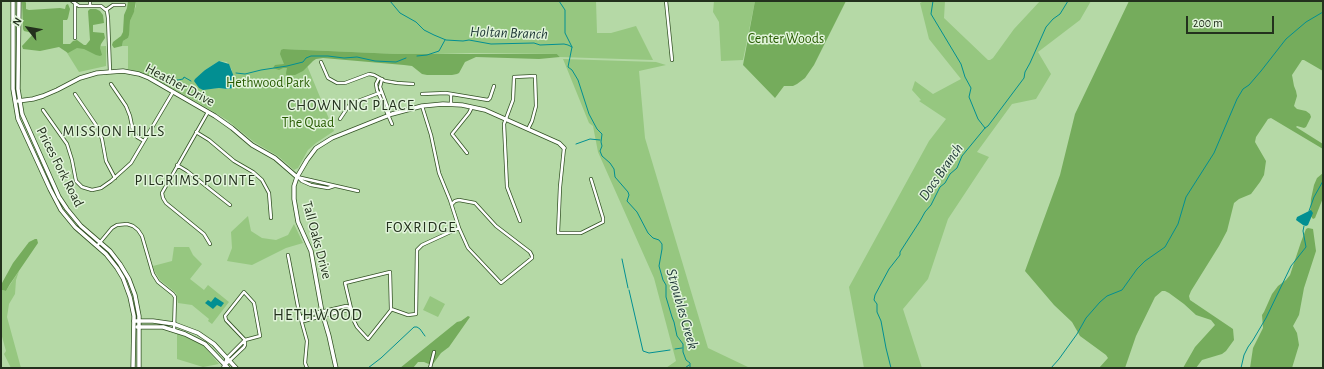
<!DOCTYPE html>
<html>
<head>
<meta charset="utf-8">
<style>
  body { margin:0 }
  #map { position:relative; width:1324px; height:369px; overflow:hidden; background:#b5d9a6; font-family:"Alegreya Sans",sans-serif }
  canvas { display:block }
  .frame { position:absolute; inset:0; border:2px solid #23311d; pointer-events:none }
  .north { position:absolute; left:8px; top:8px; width:40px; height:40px; -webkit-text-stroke:3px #e1f4da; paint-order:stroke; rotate:301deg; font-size:11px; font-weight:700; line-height:16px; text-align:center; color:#23311d }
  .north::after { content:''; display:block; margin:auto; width:14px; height:18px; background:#23311d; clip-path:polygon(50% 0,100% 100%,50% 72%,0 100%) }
  .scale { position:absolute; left:1186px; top:16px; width:88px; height:18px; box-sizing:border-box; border:2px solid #23311d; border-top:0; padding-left:5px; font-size:12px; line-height:14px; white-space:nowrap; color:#23311d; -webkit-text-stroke:3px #e1f4da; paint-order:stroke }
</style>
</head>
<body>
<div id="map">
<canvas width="1324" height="369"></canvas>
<div class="frame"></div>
<div class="north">N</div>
<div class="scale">200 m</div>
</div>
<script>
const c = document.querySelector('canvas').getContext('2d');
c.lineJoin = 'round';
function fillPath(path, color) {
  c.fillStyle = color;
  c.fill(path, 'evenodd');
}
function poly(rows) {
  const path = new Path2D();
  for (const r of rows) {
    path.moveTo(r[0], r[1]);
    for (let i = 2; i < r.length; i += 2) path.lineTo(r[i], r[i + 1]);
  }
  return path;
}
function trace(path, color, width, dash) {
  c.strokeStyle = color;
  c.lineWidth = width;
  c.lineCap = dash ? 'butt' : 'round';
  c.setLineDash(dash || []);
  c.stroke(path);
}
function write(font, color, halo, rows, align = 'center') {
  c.font = font + ' "Alegreya Sans",sans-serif';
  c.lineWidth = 3;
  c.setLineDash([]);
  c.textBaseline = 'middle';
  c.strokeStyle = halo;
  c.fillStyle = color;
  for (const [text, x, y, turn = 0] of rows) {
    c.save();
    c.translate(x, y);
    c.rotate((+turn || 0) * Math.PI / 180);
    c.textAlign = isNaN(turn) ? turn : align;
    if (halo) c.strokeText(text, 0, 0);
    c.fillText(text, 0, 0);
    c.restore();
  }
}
fillPath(poly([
  [136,1,596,1,597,33,611,33,636,26,653,60,560,57,557,54,471,53,437,54,397,54,283,49,282,50,301,51,334,131,316,143,308,150,298,168,294,170,278,156,254,142,227,120,209,109,148,75,128,69,128,46,122,46,123,41,128,38,130,21,136,6],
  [219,61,227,62,232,70,233,88,227,89,219,88,209,89,196,83,205,70],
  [714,1,755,1,743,60,721,61,719,22,713,12],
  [924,1,945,1,944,18,988,60,990,60,993,58,1014,29,1040,1,1091,1,1080,20,1038,52,1051,74,1036,99,1012,104,977,152,989,157,948,219,928,279,903,309,922,368,864,368,849,287,929,141,946,119,919,101,921,100,912,90,915,81,933,94,961,79,929,39,920,3],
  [106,46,106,66,79,72,64,48],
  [563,59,656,62,666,65,639,71,645,138,708,348,750,368,666,368,676,361,654,278,598,152,593,126,589,123],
  [248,216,251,231,262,238,276,240,288,235,294,224,303,243,286,248,252,265,227,261,232,248,231,232],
  [174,247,189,247,193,255,202,264,190,279,204,290,208,285,229,302,212,324,208,321,209,319,192,305,178,303,176,293,160,280,155,272,153,266,172,261],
  [19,271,16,280,15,294,9,304,7,317,21,368,11,368,4,354,6,351,1,333,1,288,2,290,6,291],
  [430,296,445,304,438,317,423,310],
  [177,333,203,345,219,364,203,367,177,359]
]), '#96c780');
fillPath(poly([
  [22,1,25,1,26,3,26,9,29,10,60,8,65,9,66,5,68,4,70,9,68,18,67,20,63,20,63,44,70,44,73,41,77,40,84,45,86,45,90,40,88,11,90,9,96,9,100,11,103,15,104,23,93,25,93,32,104,33,105,38,101,44,100,48,102,55,100,56,96,55,84,49,77,48,68,53,59,47,40,51,23,49,22,46,33,34,33,33,24,31,23,29],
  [128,1,136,1,134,12,130,21,129,35,128,38,123,41,122,46,114,48,112,45,113,42,121,36,123,32,124,15,127,8],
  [755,1,846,1,814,65,805,78,797,84,793,86,784,86,775,98,743,65],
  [1129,1,1323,1,1323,71,1304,60,1302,60,1292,75,1294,86,1296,91,1297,96,1294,106,1297,109,1306,111,1310,114,1311,117,1306,127,1304,128,1297,126,1296,127,1323,144,1323,149,1271,118,1268,119,1256,137,1255,142,1266,161,1264,175,1260,182,1251,194,1239,199,1234,203,1227,231,1219,246,1191,291,1189,296,1190,300,1233,329,1234,340,1226,351,1222,354,1202,360,1196,368,1183,368,1195,347,1215,325,1211,320,1196,315,1184,304,1169,293,1165,291,1162,291,1155,297,1136,336,1125,368,1099,368,1108,358,1106,355,1080,336,1072,322,1054,305,1025,271,1060,175,1075,114],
  [283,49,397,54,557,54,560,57,539,59,476,57,465,62,459,73,457,74,452,75,427,75,422,74,412,66,404,65,323,58,316,59,313,61,303,71,295,75,290,75,289,85,288,86,286,73,287,68,283,68,279,70,273,68,275,65,284,64,280,54,281,50],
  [1323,173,1323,198,1315,218,1313,219,1310,215,1311,199,1314,185,1317,178],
  [1308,228,1313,229,1316,251,1304,288,1299,315,1293,326,1297,333,1299,345,1292,368,1250,368,1253,348,1263,328,1262,315,1264,312,1272,294,1278,286,1286,280,1290,275,1301,242,1306,229],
  [35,239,37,239,38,243,10,284,6,291,2,290,1,288,2,283,13,263,29,242],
  [468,316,470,317,449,347,441,353,433,364,431,365,424,362,418,362,413,368,400,368,457,322,461,321]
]), '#75ac5c');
fillPath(poly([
  [219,61,229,64,234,77,234,86,233,88,227,89,219,88,203,90,199,88,194,81,195,79,205,70],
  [1311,210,1313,213,1308,225,1306,226,1303,225,1296,220,1297,217],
  [215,297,224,303,221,307,217,305,213,309,205,303,208,300,211,302]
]), '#028f92');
trace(poly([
  [390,1,400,13,416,22,424,30,434,35,446,40,463,41,469,40,491,44,534,43,540,45,564,44,568,45,572,47],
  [559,1,565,10,565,33,572,47,568,67,572,70,578,80,589,114,597,129,602,134,601,142,602,146,600,151,602,156,610,163,614,169,615,177,628,192,629,195,627,201,637,212,648,233,653,238,659,240,662,244,662,249,659,266,663,280,666,285,666,297,672,317,674,322,677,336,683,344,683,352,686,360,690,363,690,368],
  [933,1,931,14,961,64,965,77,971,88,969,97,978,119,985,128],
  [417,56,427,55,439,51,445,40],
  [236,73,245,74,261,70,287,66,303,62,306,58,311,56,328,56,344,58,357,57,375,61,396,62,406,58],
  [158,77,178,80,183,79,184,77,191,81],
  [576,144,590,139,600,140],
  [1309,211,1314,197,1323,181],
  [622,259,628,288],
  [629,290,643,351,649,353,670,350],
  [675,349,682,348],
  [368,368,381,358,414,327,417,327,420,329,425,336],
  [685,368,689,365],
  [891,368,886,348,881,321,877,312,877,304,874,300,875,295,889,269,900,255,900,252,920,221,925,212,931,205,940,187,945,183,950,174,957,168,962,156,985,128,988,126,1024,78,1025,72,1030,63,1046,27,1053,19,1060,14,1068,1],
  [1051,368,1059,359,1077,334,1086,318,1100,302,1107,296,1122,290,1137,269,1145,261,1165,247,1178,224,1186,197,1214,153,1237,99,1243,89,1249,85,1261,71,1286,39,1306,22,1323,12],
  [1241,368,1244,355,1248,347,1253,340,1266,318,1291,266,1306,247,1303,231,1304,226]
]), '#028f92', 1);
const street = poly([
  [72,1,79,6,101,6,107,11,108,18,110,72],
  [90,1,90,6],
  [666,1,672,60],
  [75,4,75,38],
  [106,10,113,5,124,5],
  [321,62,328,78,337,83,345,83,369,74,374,75,385,81,397,83,413,84],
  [379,78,376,84,377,90,392,124],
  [382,79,380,87,389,111,389,115],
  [111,84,126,106,130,116,133,131,137,137,144,141],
  [75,94,98,128,102,139,106,161,115,178],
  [422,94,446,93,488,100,490,98,494,86],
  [451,104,451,94],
  [422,106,431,135,439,173,450,200,459,228,468,248,501,283,532,258,532,256,530,252,496,226,475,203,459,200,455,201,452,204],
  [43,110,67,144,72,160,76,181,82,187,92,190,101,188,111,181,131,163,173,92],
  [208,112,162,193,163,198,166,203,204,234,210,244],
  [340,119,350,104,382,92],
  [196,132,209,140,234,161,253,172,262,180,269,193,271,218],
  [564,148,560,187,558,233,581,233,603,222,603,218,591,179],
  [467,153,452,134,469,113,472,107],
  [177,165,187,171,230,205],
  [297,177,358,191],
  [298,177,302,181,311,185,328,188,334,186],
  [520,221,507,187,504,124,513,100,514,77,535,76,536,106,532,121,528,129],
  [97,246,112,228,117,225,127,224,133,226,138,230,142,236,153,274,158,282,173,294,175,297,174,330],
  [288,255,299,312,307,341,305,363,307,368],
  [390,272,391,310,368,339,357,327,354,321,345,283,390,272],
  [391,309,408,315,416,314,417,250,422,245,459,228],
  [302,318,303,316,346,306,350,307],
  [302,319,304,321,318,317,347,310,350,308],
  [223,368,227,358,245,340,260,336,254,303,244,292,225,316,226,320,245,340,245,345,244,347,225,365],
  [430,368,434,352]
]);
const secondary = poly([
  [18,101,33,99,43,96,57,90,80,78,97,73,123,71,139,74,149,78,215,116,232,128,252,145,275,158,297,177],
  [134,321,153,321,174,324,198,333,214,344,236,368],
  [137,327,163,327,185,334,205,344,228,368],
  [336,368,329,336,322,312,311,251,298,222,294,199,294,186,297,177,307,160,316,148,332,138,392,114,422,106,443,104,462,105,485,110,559,143,564,148]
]);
const primary = poly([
  [13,1,13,89,18,119,50,189,61,210,75,227,106,254,117,268,123,278,130,297,134,316,133,368],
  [19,1,18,89,22,114,59,197,67,209,81,226,110,251,120,264,129,279,135,295,139,316,139,368]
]);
trace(street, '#335225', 4);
trace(secondary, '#335225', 5);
trace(primary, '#335225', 5);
trace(street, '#fff', 2.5);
trace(secondary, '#fff', 3.5);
trace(primary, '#fff', 3.5);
write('14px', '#285b02', '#e1f4da', [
  ["Center Woods",786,39],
  ["Hethwood Park",268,83],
  ["The Quad",308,123]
]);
write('14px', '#23311d', '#e1f4da', [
  ["Heather Drive",180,85,28],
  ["Prices Fork Road",60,167,63],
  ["Tall Oaks Drive",317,240,75]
]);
write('italic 15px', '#1d3636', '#e1f4da', [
  ["Holtan Branch",509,33,2],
  ["Docs Branch",941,172,-55],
  ["Stroubles Creek",682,309,74]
]);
c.letterSpacing = '1px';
write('15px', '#23311d', '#e1f4da', [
  ["CHOWNING PLACE",351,105],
  ["MISSION HILLS",114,131],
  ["PILGRIMS POINTE",195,180],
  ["FOXRIDGE",421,227]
]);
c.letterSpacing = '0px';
c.letterSpacing = '1px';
write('16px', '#23311d', '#e1f4da', [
  ["HETHWOOD",318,315]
]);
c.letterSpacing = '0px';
</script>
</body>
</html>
